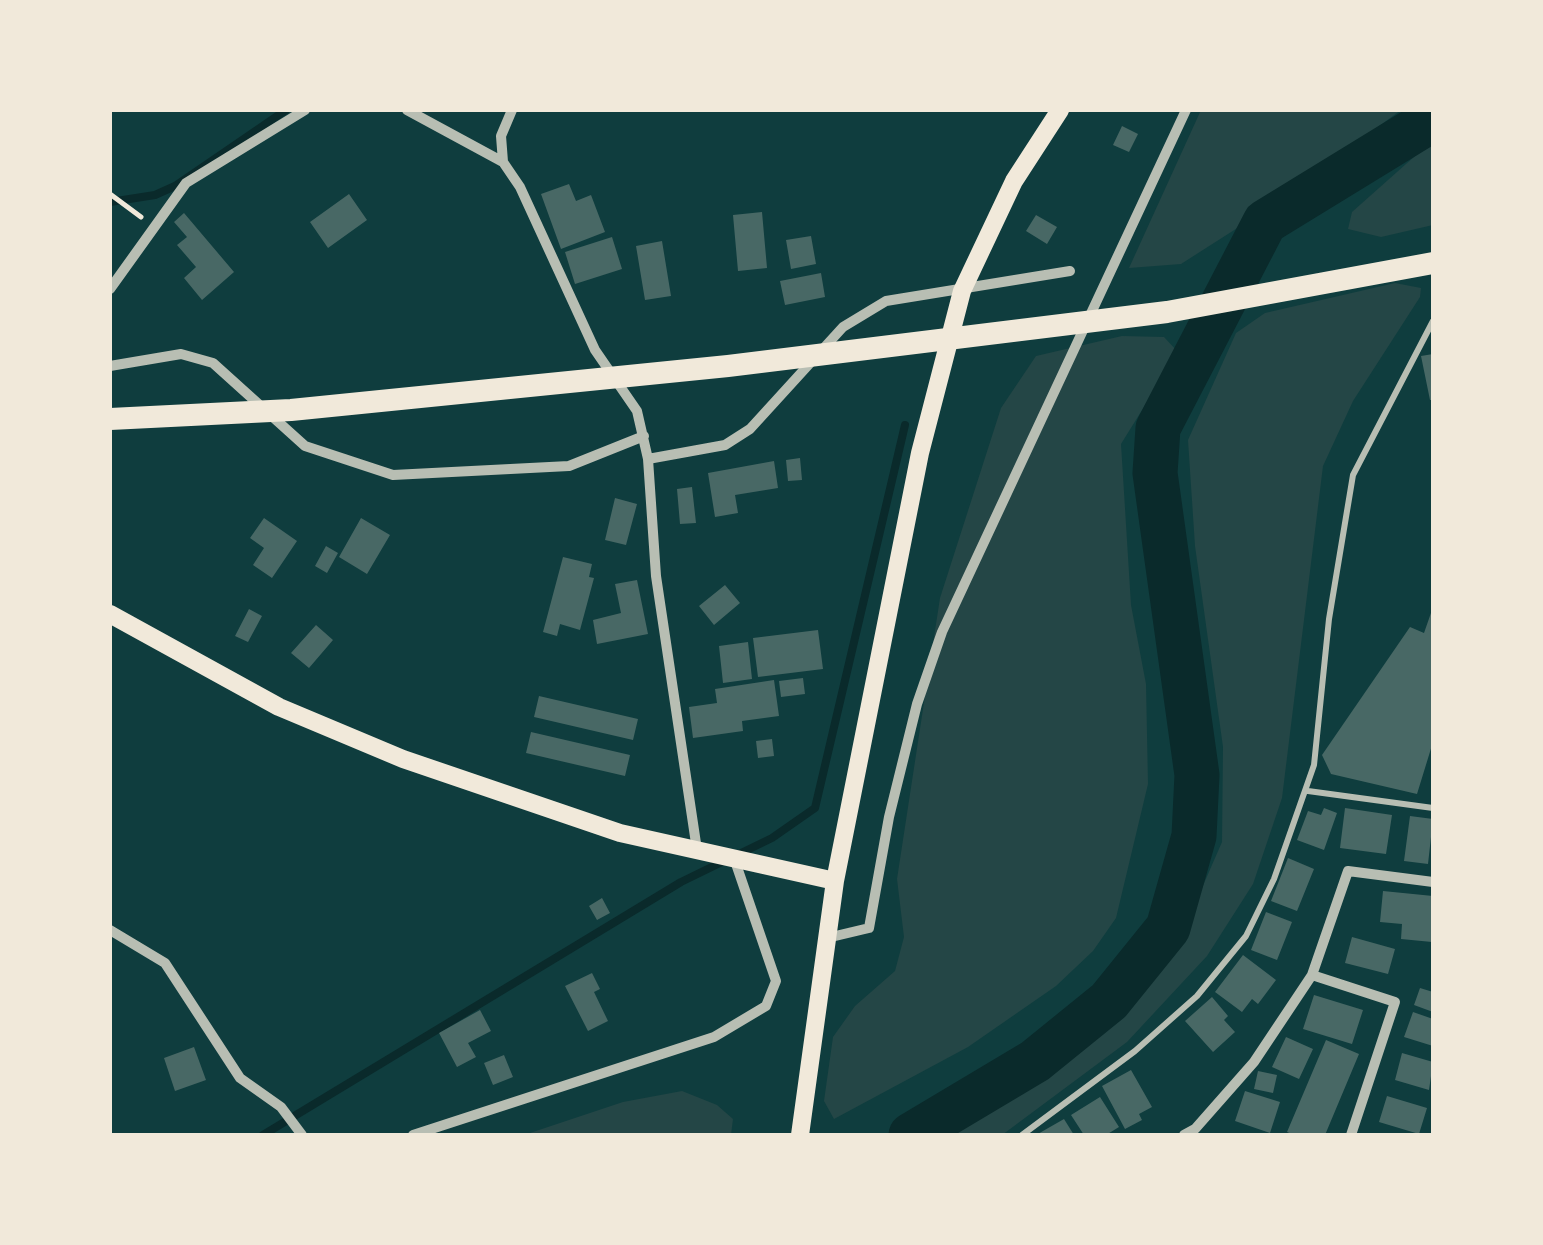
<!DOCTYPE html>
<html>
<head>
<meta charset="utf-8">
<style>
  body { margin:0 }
  #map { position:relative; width:1543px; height:1245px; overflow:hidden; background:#0f3d3e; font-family:"Sofia Sans Condensed",sans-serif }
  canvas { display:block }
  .frame { position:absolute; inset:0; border:112px solid #f1e9da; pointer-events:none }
</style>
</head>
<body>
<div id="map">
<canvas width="1543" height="1245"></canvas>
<div class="frame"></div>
</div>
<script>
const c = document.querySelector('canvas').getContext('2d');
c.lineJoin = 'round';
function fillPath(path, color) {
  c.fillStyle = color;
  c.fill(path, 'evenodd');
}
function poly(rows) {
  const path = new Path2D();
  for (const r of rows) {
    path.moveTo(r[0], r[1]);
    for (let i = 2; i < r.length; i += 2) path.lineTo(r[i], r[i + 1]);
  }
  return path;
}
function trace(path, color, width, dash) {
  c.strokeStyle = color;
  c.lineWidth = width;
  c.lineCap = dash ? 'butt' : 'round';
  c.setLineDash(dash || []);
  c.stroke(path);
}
fillPath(poly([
  [1201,110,1401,110,1264,211,1181,264,1129,268],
  [1433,140,1433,225,1381,237,1348,229,1352,212],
  [1395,283,1421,288,1420,297,1353,401,1323,466,1282,798,1253,884,1207,956,1127,1042,1002,1135,944,1135,1023,1085,1120,1007,1181,936,1222,842,1223,747,1195,546,1188,440,1236,333,1265,313],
  [1122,336,1164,337,1178,352,1121,444,1131,605,1146,684,1148,784,1116,918,1093,951,1056,986,968,1047,834,1119,824,1101,833,1037,855,1006,895,971,904,937,897,879,940,598,1001,408,1036,356],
  [682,1091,717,1105,733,1119,731,1135,524,1135,623,1102]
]), '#244646');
trace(poly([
  [110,202,155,195,175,186,286,110],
  [737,855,772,838,815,808,905,425],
  [263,1135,681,882,724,861]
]), '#0a2a2b', 8);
trace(poly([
  [911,1135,1035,1061,1109,1001,1168,928,1194,836,1197,775,1155,473,1158,428,1265,222,1433,119]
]), '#0a2a2b', 45);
fillPath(poly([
  [1122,126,1138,134,1129,152,1113,145],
  [569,184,576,201,591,195,605,232,561,249,541,194],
  [349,194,367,220,328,248,310,222],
  [762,212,767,268,738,271,733,215],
  [184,213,234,272,202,300,184,278,196,267,177,245,187,237,174,222],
  [1036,215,1057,227,1047,244,1026,231],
  [811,236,816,264,791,269,786,240],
  [612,237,622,269,575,284,565,252],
  [662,241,671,296,645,300,636,246],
  [821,273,825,297,785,305,780,281],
  [1433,354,1433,400,1430,400,1421,356],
  [800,458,802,480,788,481,786,460],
  [774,461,778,488,735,495,738,513,715,517,708,473],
  [692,487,696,523,680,524,677,489],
  [615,498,637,504,626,545,605,540],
  [264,518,297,541,272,578,253,565,264,548,250,538],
  [361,518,390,535,367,574,339,557],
  [326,546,338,553,327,573,315,566],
  [563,557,592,564,589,577,594,578,580,630,560,624,557,636,543,632],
  [637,580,648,634,597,644,593,620,621,613,615,584],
  [725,585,740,603,714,625,699,606],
  [249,609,262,616,248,642,235,636],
  [1432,610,1433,742,1417,794,1331,774,1322,755,1410,627,1424,633],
  [316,625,333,640,309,668,291,653],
  [818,630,823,669,758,677,753,638],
  [748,642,752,679,723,683,719,646],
  [803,678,805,694,781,697,779,681],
  [774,680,779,716,742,721,743,731,693,738,689,707,717,703,715,689],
  [539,696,638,719,633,740,534,717],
  [531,732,630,755,625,776,526,753],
  [772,739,774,756,758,758,756,741],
  [1324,808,1337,813,1324,850,1297,840,1308,811,1321,815],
  [1345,808,1392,815,1386,854,1340,848],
  [1410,816,1433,819,1428,864,1404,861],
  [1288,858,1314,869,1297,911,1271,901],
  [1383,891,1433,896,1432,942,1401,939,1402,924,1380,922],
  [602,898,610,913,597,920,589,906],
  [1266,912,1292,922,1277,960,1251,950],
  [1352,937,1395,949,1388,974,1345,963],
  [1243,955,1276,980,1258,1004,1252,999,1242,1012,1215,992],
  [592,973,600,989,594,992,608,1021,588,1031,565,986],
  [1420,988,1433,992,1433,1012,1414,1005],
  [1314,995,1363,1010,1352,1044,1303,1029],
  [1212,997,1228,1016,1224,1020,1235,1032,1213,1052,1185,1021],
  [480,1010,491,1031,468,1043,476,1057,457,1067,439,1033],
  [1413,1012,1433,1019,1433,1046,1404,1037],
  [1286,1037,1313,1049,1299,1079,1272,1067],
  [1326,1040,1359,1054,1325,1135,1294,1135,1287,1132],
  [194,1047,206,1080,175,1091,164,1058],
  [1402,1053,1433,1062,1429,1090,1395,1080],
  [504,1055,513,1077,493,1085,484,1063],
  [1131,1070,1152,1107,1139,1114,1142,1120,1125,1129,1102,1086],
  [1258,1071,1277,1075,1273,1093,1254,1089],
  [1245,1091,1280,1102,1270,1133,1235,1121],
  [1387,1096,1427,1108,1419,1134,1379,1122],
  [1100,1097,1119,1127,1106,1135,1084,1135,1071,1115],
  [1064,1119,1074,1135,1036,1135]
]), '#486865');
trace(poly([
  [110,194,141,217]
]), '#f1e9da', 5);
trace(poly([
  [1308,791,1433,808],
  [1022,1135,1135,1051,1197,996,1246,936,1274,879,1314,765,1329,619,1353,475,1433,321]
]), '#b8beb3', 6);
trace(poly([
  [407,110,503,162,520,187,595,350,637,411,648,459,656,576,697,850],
  [503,162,501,136,512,110],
  [110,289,186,183,305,110],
  [110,366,181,354,213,363,305,446,393,475,569,466,644,436],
  [648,459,725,445,750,429,843,327,886,301,1070,271],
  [110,930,165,963,240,1078,281,1107,302,1135],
  [827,938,869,928,889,817,917,704,942,632,1186,110],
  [1312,975,1395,1002,1351,1135],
  [413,1135,714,1037,766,1006,776,981,735,861],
  [1184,1135,1195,1129,1254,1062,1312,975,1348,871,1433,882]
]), '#b8beb3', 10);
trace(poly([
  [110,614,279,707,403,759,620,833,835,881],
  [800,1135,835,881,920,453,962,291,1014,181,1060,110]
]), '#f1e9da', 18);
trace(poly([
  [110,419,291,410,728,366,1167,312,1433,263]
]), '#f1e9da', 22);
</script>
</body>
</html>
